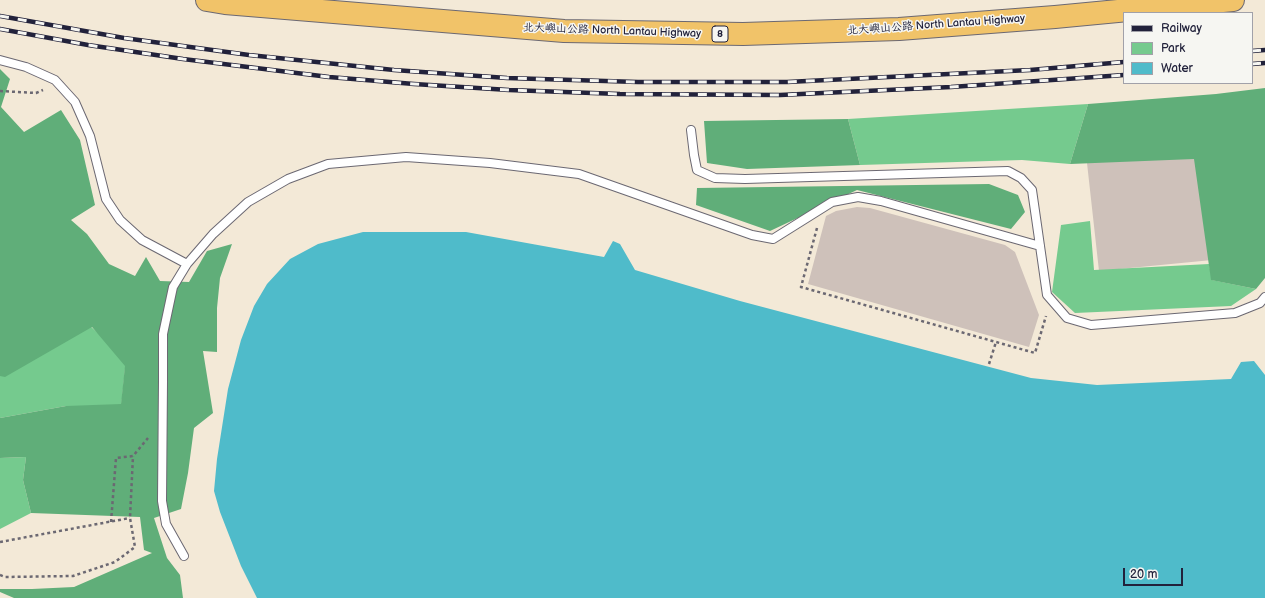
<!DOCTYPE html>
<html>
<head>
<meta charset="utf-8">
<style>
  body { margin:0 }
  #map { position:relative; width:1265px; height:598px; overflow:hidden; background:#f3e9d7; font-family:"Balsamiq Sans",sans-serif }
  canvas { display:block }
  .legend { position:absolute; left:1123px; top:12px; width:130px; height:72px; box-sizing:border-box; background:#f6f6f2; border:1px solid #a1a1a9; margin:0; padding:5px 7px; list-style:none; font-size:12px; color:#22223b }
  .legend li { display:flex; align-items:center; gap:8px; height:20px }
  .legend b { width:20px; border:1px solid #a1a1a9 }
  .scale { position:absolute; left:1123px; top:568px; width:60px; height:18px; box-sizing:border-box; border:2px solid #22223b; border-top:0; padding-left:5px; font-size:12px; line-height:14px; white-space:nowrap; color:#22223b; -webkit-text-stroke:3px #f6f6f2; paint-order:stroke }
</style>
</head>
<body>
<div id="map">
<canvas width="1265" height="598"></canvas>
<ul class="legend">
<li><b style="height:5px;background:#22223b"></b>Railway</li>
<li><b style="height:11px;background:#75ca8e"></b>Park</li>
<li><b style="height:11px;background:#4fbbca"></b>Water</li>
</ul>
<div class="scale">20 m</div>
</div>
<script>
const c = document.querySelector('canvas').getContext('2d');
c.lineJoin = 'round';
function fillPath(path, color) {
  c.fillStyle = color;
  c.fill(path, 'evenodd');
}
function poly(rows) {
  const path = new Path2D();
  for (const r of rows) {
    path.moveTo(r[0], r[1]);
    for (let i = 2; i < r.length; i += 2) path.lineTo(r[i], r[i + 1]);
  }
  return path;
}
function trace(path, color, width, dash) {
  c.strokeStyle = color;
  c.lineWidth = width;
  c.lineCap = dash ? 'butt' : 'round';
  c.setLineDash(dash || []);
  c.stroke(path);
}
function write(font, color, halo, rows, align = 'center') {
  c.font = font + ' "Balsamiq Sans","LXGW WenKai TC",sans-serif';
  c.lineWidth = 3;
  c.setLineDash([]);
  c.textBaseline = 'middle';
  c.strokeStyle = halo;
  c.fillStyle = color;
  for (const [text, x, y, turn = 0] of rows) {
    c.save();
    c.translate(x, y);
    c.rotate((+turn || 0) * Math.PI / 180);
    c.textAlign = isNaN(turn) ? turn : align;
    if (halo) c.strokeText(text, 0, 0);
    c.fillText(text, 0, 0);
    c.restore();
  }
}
fillPath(poly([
  [1200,151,1212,260,1099,271,1087,163],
  [857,207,870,208,1005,245,1015,252,1039,315,1029,347,808,284,826,216,836,211]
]), '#cec1ba');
fillPath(poly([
  [1088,104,1070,164,1022,160,860,165,848,119],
  [1090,221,1094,270,1209,264,1212,280,1256,289,1231,306,1075,313,1052,292,1061,225],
  [88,324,126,359,121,408,66,406,0,418,0,376],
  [26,457,23,480,31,513,0,529,0,458]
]), '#75ca8e');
fillPath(poly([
  [0,69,10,79,1,107,24,132,61,110,80,140,95,205,71,220,87,234,109,264,135,276,146,257,160,281,189,282,207,251,232,244,220,278,217,308,217,352,203,351,213,413,194,428,188,473,181,509,154,518,167,558,180,575,183,598,14,598,0,592,0,589,32,589,74,587,152,553,144,550,140,517,31,513,23,480,26,457,0,458,0,418,66,406,121,404,125,366,92,327,5,377,0,376],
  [1265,88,1265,278,1256,289,1211,280,1194,159,1070,164,1088,104,1216,94],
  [848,119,860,165,747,169,707,163,704,121],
  [989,184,1018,195,1025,212,1011,229,857,190,770,231,696,205,697,188]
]), '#60ae79');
fillPath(poly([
  [363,232,466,232,604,257,613,241,620,244,635,270,740,301,1031,378,1097,385,1231,379,1241,362,1254,361,1265,375,1265,598,257,598,241,566,220,512,214,491,217,459,228,389,241,340,254,306,267,284,290,259,318,244]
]), '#4fbbca');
const lane = poly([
  [0,60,26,67,55,80,75,102,90,136,106,199,120,220,142,240,187,264],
  [691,130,694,155,697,170,715,178,745,179,1008,171,1021,178,1032,190,1047,295,1067,318,1091,325,1235,313,1260,303,1265,297],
  [184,556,166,524,162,501,163,381,163,334,173,287,187,264,213,234,248,202,288,179,328,164,406,157,490,163,579,174,752,235,773,239,832,202,858,197,881,201,1040,246]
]);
const highway = poly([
  [207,0,225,3,564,31,743,34,899,29,1055,17,1233,0]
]);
trace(lane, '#6b6872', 10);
trace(highway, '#6b6872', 24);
trace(poly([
  [0,91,36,93,43,90],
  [817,228,801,287,1035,353,1046,316],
  [989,364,996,342],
  [111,522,116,458,133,456,148,438],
  [0,542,130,518],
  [0,575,5,577,73,576,115,562,135,547,130,518,133,456]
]), '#6b6872', 2.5, [3, 3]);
trace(lane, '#fff', 8);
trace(highway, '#f1c369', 22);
const rail = poly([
  [0,16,124,38,249,55,394,70,507,78,638,82,787,82,1030,70,1124,62],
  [0,29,88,45,183,59,329,77,414,84,509,90,620,94,780,95,951,87,1124,75],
  [1252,51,1265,50],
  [1252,64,1265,63]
]);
trace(rail, '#22223b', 4.5);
trace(rail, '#f6f6f2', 3, [9]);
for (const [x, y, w] of [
  [720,34,16]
]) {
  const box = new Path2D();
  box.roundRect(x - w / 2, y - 8, w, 16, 3);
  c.fillStyle = '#f6f6f2';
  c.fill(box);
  trace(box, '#22223b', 1);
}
write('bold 10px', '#22223b', null, [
  ["8",720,34]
]);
write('11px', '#22223b', '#f6f6f2', [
  ["北大嶼山公路 North Lantau Highway",936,25,-4],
  ["北大嶼山公路 North Lantau Highway",612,31,2]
]);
</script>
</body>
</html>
